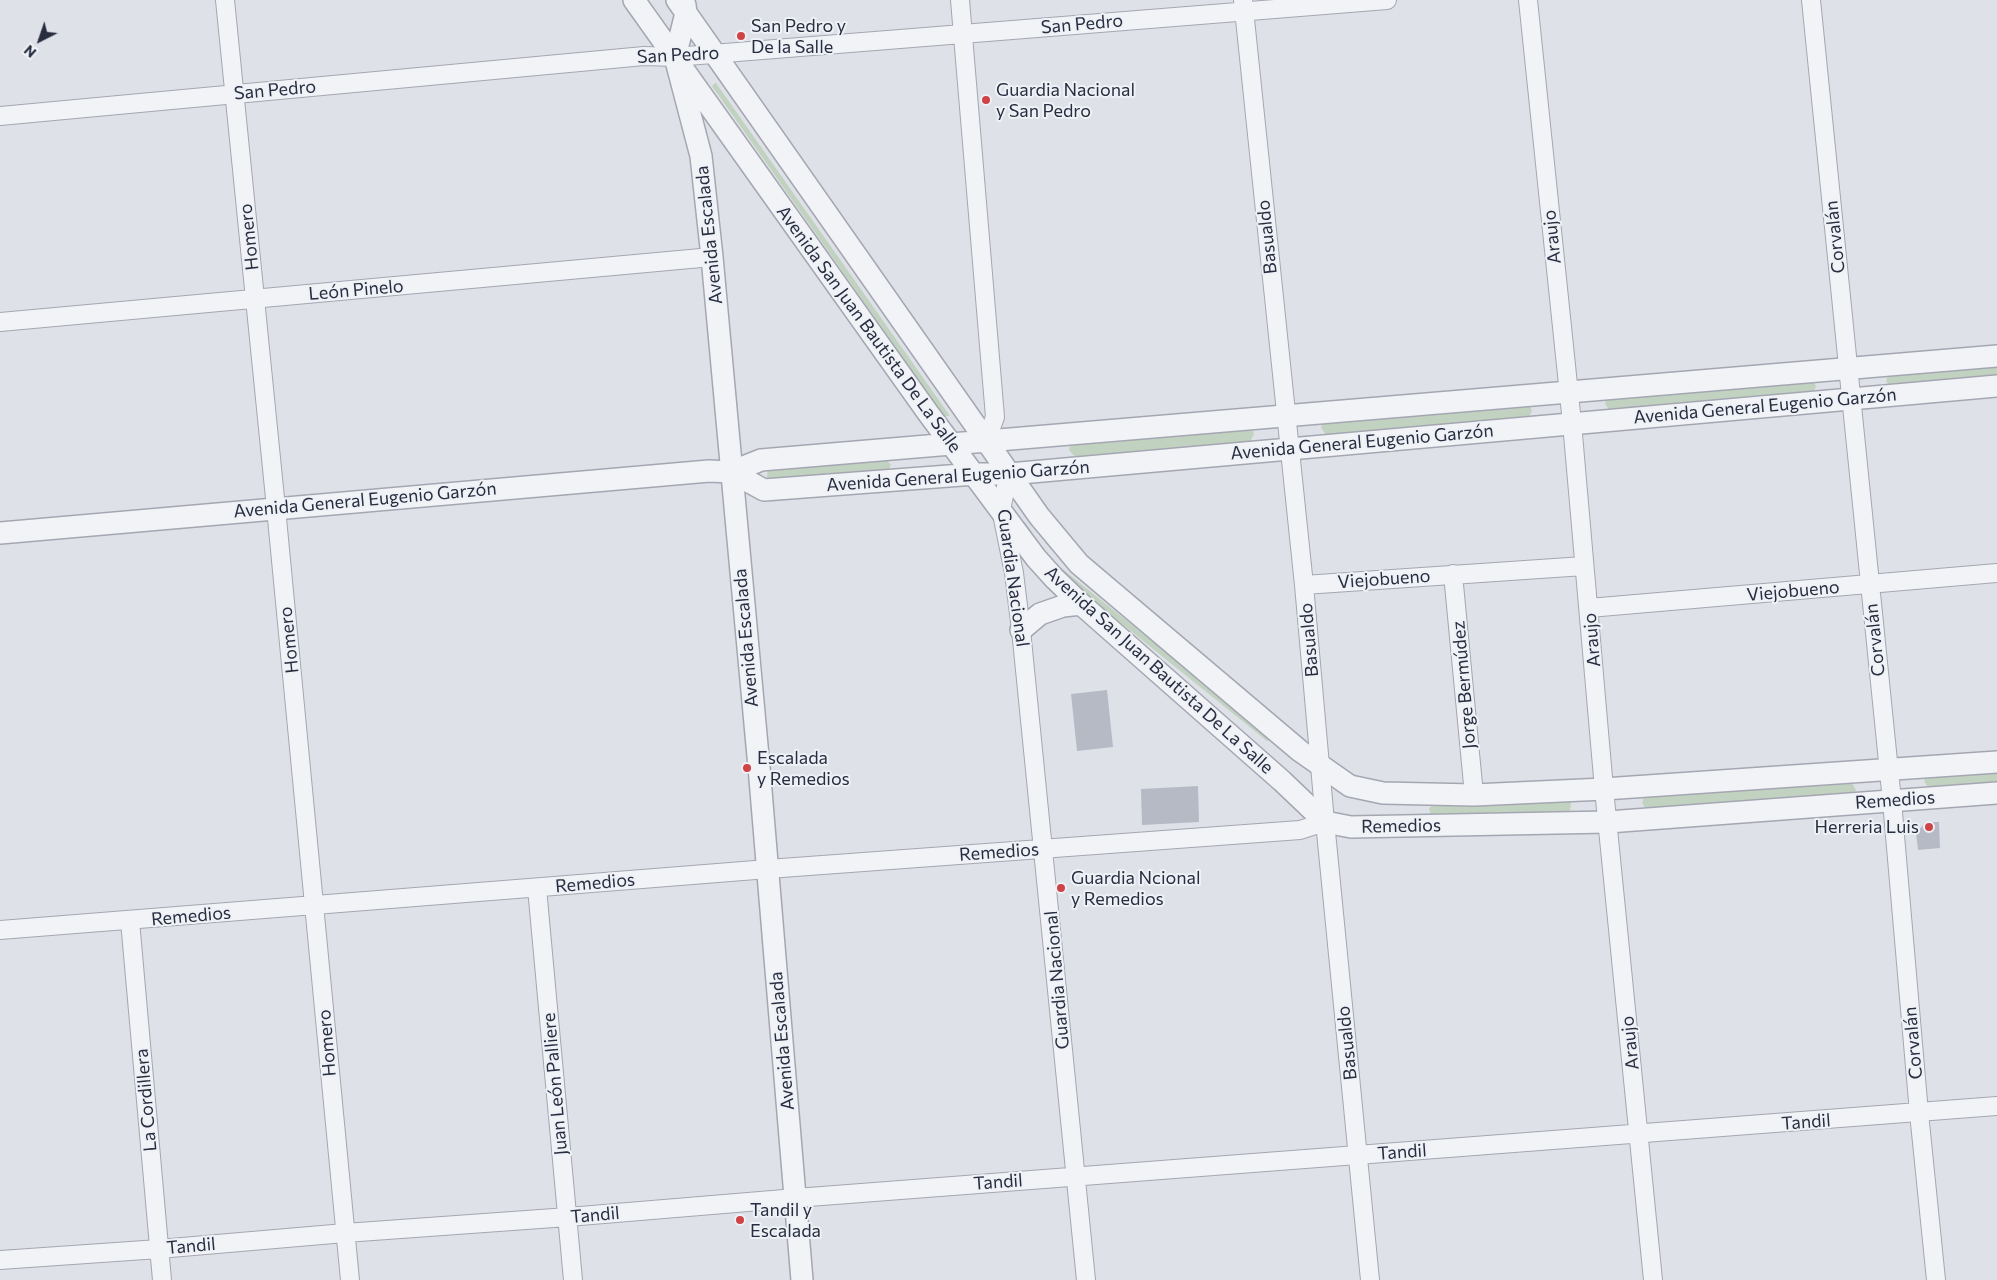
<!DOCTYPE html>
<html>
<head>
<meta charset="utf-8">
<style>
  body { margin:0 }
  #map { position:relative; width:1997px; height:1280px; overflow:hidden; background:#dfe1e8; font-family:Commissioner,sans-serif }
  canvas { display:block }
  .north { position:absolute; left:15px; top:15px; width:50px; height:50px; -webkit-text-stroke:4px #eef1f6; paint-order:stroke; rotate:221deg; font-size:14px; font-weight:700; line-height:20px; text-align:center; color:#282d40 }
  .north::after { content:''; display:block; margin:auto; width:18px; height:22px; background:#282d40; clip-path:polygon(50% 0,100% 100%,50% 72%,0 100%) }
</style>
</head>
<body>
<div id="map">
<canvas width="1997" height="1280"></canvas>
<div class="north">N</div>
</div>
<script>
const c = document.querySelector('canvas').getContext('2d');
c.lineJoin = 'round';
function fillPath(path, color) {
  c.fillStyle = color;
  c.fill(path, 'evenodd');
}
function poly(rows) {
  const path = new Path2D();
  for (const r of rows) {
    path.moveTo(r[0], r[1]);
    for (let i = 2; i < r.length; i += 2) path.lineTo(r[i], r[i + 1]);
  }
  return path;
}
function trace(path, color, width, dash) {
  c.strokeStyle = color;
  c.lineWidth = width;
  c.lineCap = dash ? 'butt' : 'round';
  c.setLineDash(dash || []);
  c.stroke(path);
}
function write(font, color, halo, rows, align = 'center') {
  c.font = font + ' Commissioner,sans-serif';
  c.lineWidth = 4;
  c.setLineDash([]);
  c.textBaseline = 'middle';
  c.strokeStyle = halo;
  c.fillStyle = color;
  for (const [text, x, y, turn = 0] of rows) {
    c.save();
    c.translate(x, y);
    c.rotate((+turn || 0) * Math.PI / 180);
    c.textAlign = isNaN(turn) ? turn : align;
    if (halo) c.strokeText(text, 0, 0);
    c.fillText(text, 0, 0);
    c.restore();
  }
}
fillPath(poly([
  [715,83,716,83,950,416,944,416,712,86],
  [1997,364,1997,379,1890,387,1886,381,1888,376],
  [1814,381,1816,387,1813,393,1611,412,1605,404,1606,399],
  [1530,406,1532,411,1528,418,1327,436,1321,428,1322,423],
  [1252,429,1254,434,1250,442,1075,457,1069,450,1070,444],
  [885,458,891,465,888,471,768,479,767,477,768,469],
  [1021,522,1025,522,1040,545,1060,567,1271,737,1270,740,1267,741,1059,573],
  [1997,769,1997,785,1929,789,1924,781,1926,776],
  [1851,781,1856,790,1853,794,1646,809,1642,803,1644,797,1647,795],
  [1568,799,1571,803,1570,812,1431,816,1429,809,1433,803]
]), '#c2d2c0');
fillPath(poly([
  [1107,690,1113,747,1077,751,1071,694],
  [1198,786,1199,822,1142,825,1141,789],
  [1926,822,1939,822,1940,848,1918,850,1916,833]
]), '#b6bac5');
const minor = poly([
  [225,0,276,508,350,1280],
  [960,0,995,417,986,442],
  [1243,0,1304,585,1325,822,1370,1280],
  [1528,0,1572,423,1604,789,1653,1280],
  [1811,0,1892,801,1919,1113,1936,1280],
  [0,116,644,56,675,57,1387,0],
  [0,322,712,257],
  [1009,474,1001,509,1014,573,1021,630,1086,1280],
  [1453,574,1474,795],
  [1304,585,1584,566],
  [1589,608,1997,573],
  [537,888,573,1280],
  [130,921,162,1280],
  [0,930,768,869,1300,830,1325,822],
  [0,1260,159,1249,345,1233,568,1217,796,1198,1997,1106]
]);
const tertiary = poly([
  [634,0,928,413,1036,558,1054,578,1081,604,1282,781,1325,822,1351,827,1608,822,1997,793],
  [677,0,1039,516,1079,564,1300,751,1350,786,1383,793,1474,795,1604,789,1997,762],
  [685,5,686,13,675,57,701,156,712,257,759,767,802,1280],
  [731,472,764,490,975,474,1009,474,1997,386],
  [0,533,709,471,731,472,761,460,1997,356],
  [1021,630,1040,614,1063,606,1081,604]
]);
trace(minor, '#a4a7b2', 20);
trace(tertiary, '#a4a7b2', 24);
trace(minor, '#f2f3f7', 18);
trace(tertiary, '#f2f3f7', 21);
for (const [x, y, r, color] of [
  [741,36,5,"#cf4245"],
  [986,100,5,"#cf4245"],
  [747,768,5,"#cf4245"],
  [1929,827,5,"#cf4245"],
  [1061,888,5,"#cf4245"],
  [740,1220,5,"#cf4245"]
]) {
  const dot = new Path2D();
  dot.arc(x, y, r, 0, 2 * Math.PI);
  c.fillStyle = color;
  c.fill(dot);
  trace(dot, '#eef1f6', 2);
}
write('18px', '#282d40', '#eef1f6', [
  ["San Pedro",1082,24,-5],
  ["San Pedro",678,55,-3],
  ["San Pedro",275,90,-5],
  ["Avenida Escalada",709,235,-96],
  ["Homero",249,237,-96],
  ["Basualdo",1267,237,-96],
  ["Araujo",1552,237,-96],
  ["Corvalán",1835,237,-96],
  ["León Pinelo",356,290,-5],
  ["Avenida San Juan Bautista De La Salle",869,329,54],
  ["Avenida General Eugenio Garzón",1765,406,-5],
  ["Avenida General Eugenio Garzón",1362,442,-5],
  ["Avenida General Eugenio Garzón",958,476,-4],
  ["Avenida General Eugenio Garzón",365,500,-5],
  ["Guardia Nacional",1013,578,82],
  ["Viejobueno",1384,579,-4],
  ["Viejobueno",1793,591,-5],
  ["Avenida Escalada",746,638,-95],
  ["Homero",289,640,-96],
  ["Basualdo",1309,640,-95],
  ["Araujo",1592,640,-95],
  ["Corvalán",1875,640,-96],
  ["Avenida San Juan Bautista De La Salle",1159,670,42],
  ["Jorge Bermúdez",1464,685,-95],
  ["Remedios",1895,800,-4],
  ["Remedios",1401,826,-1],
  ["Remedios",999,852,-4],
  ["Remedios",595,883,-5],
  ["Remedios",191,916,-5],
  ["Guardia Nacional",1057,980,-95],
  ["Avenida Escalada",782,1041,-95],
  ["Homero",327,1043,-95],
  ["Basualdo",1347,1043,-96],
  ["Araujo",1630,1043,-96],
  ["Corvalán",1913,1043,-95],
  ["Juan León Palliere",555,1084,-95],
  ["La Cordillera",146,1100,-95],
  ["Tandil",1806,1122,-4],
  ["Tandil",1402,1152,-4],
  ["Tandil",998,1182,-4],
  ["Tandil",595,1215,-5],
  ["Tandil",191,1246,-5]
]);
write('18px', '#282d40', '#eef1f6', [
  ["San Pedro y",751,26],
  ["De la Salle",751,47],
  ["Guardia Nacional",996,90],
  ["y San Pedro",996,111],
  ["Escalada",757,758],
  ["y Remedios",757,779],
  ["Herreria Luis",1919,827,"right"],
  ["Guardia Ncional",1071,878],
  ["y Remedios",1071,899],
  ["Tandil y",750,1210],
  ["Escalada",750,1231]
], 'left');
</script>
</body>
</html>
